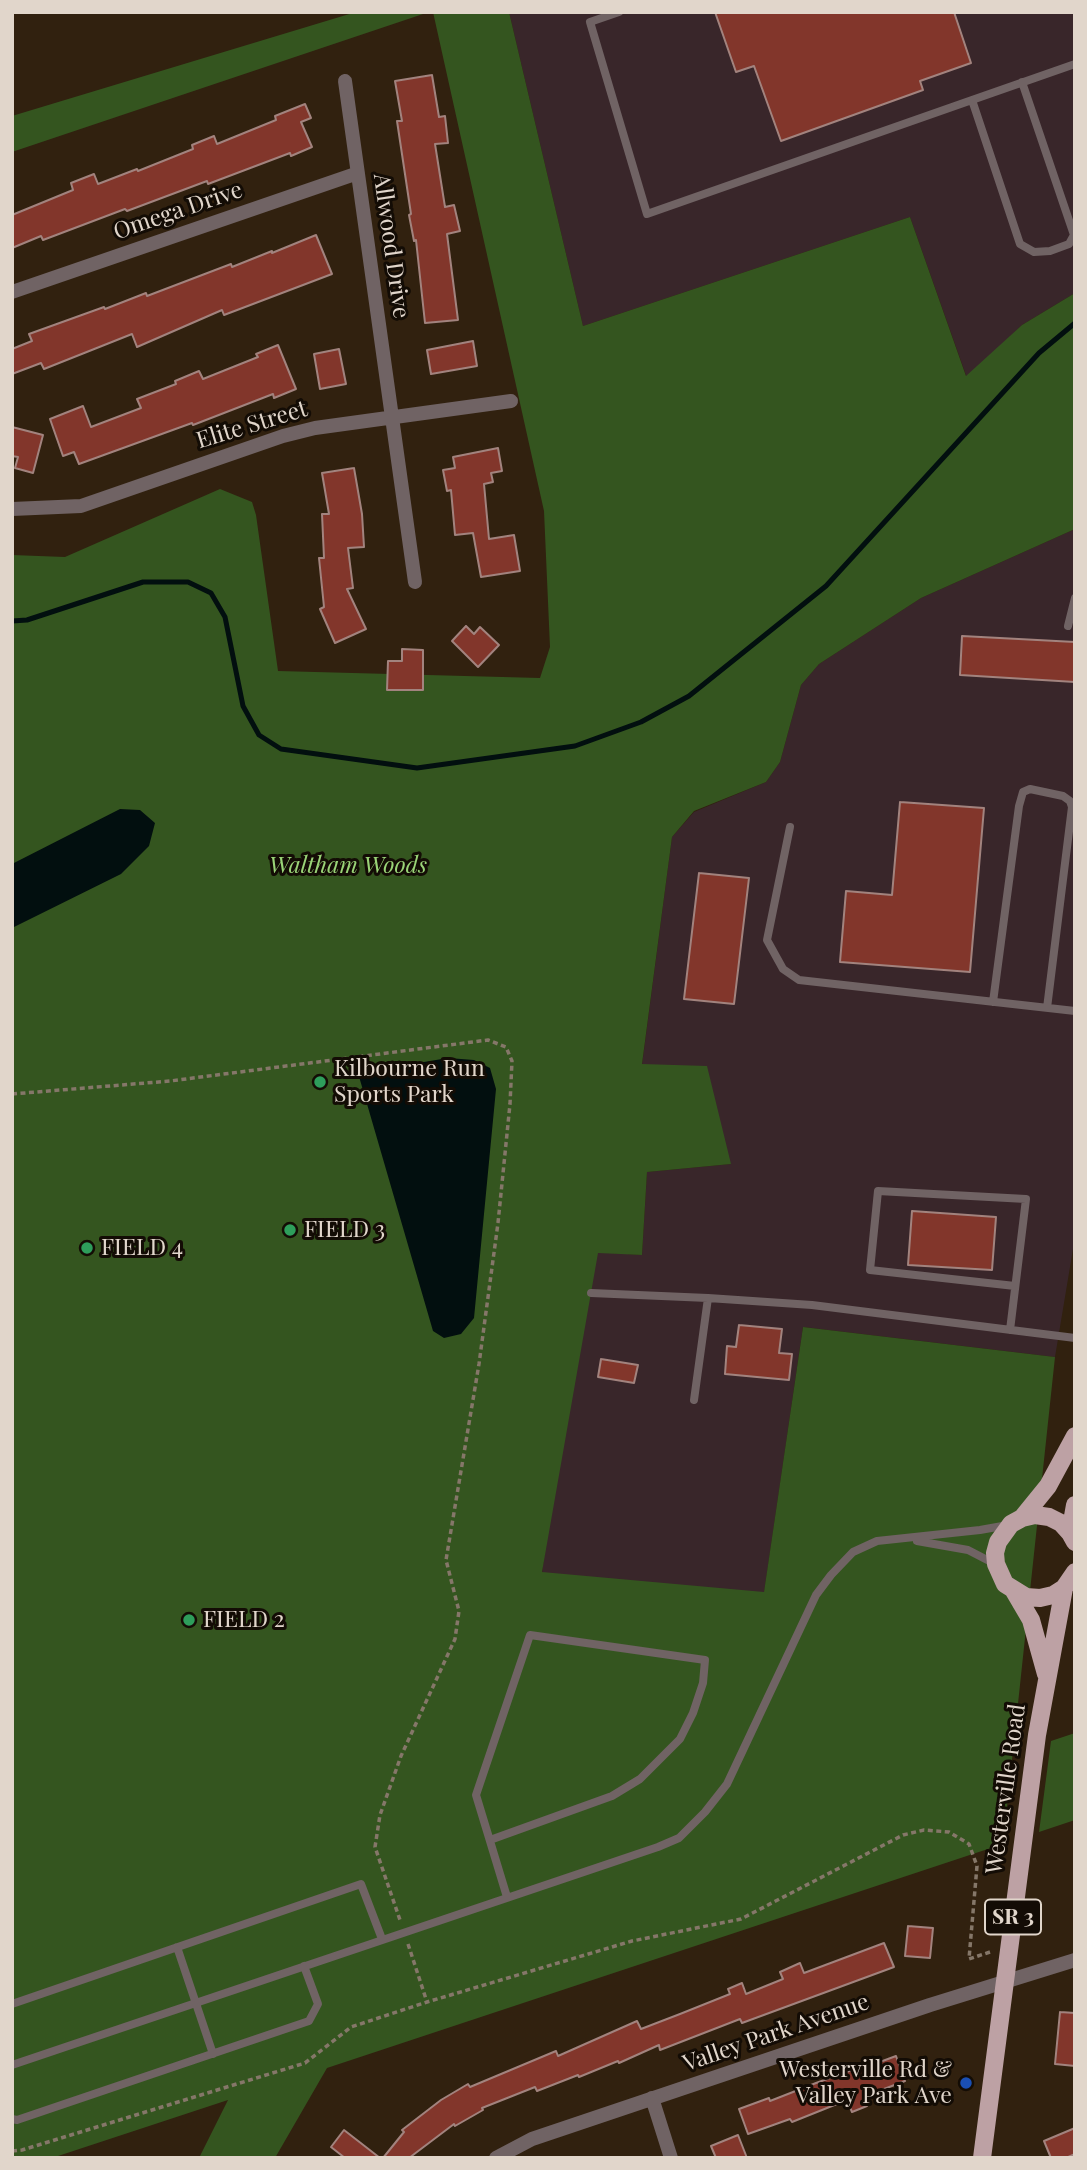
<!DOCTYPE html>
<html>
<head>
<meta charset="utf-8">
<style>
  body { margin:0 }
  #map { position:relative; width:1087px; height:2170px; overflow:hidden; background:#31210f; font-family:"Playfair Display",serif }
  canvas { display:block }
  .frame { position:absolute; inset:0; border:14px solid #e1d6cb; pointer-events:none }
</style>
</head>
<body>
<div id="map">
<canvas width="1087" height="2170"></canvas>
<div class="frame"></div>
</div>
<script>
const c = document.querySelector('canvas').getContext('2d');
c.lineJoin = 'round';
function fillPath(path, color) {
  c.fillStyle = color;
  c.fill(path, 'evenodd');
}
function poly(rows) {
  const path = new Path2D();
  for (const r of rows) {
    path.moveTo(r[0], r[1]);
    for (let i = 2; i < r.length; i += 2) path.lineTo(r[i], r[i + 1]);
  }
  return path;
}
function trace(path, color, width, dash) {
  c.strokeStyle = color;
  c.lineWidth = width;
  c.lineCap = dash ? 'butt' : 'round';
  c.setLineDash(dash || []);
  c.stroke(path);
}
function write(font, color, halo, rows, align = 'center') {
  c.font = font + ' "Playfair Display",serif';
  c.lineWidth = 6;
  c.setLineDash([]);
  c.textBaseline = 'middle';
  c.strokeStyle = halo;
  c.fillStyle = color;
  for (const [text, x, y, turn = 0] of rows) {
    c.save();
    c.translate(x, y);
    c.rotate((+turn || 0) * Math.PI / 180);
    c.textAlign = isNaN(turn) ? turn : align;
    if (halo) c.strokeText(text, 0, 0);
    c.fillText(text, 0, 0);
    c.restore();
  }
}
fillPath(poly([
  [509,12,1075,12,1075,293,1022,325,967,378,910,217,583,326],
  [1075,529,1075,1237,1055,1357,803,1327,764,1593,542,1573,583,1251,642,1255,647,1172,731,1164,642,1065,672,837,694,812,766,782,780,762,801,685,819,664,921,598]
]), '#39262a');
fillPath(poly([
  [356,12,429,12,12,152,12,116],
  [433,12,509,12,583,326,910,217,966,376,1022,325,1075,293,1075,529,921,598,819,664,801,685,780,762,766,782,694,811,672,837,642,1064,707,1066,731,1164,647,1172,642,1255,598,1253,542,1572,764,1592,803,1327,1055,1357,1003,1844,327,2068,275,2158,199,2158,228,2100,52,2158,12,2158,12,555,65,557,220,489,252,502,256,515,278,671,540,678,550,647,544,511],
  [1075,1733,1075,1820,1039,1832,1051,1741]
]), '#34551f');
fillPath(poly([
  [120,809,140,810,155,823,149,846,121,874,12,928,12,864],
  [448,1058,474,1060,490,1068,496,1089,474,1318,461,1334,444,1338,433,1331,358,1073]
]), '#020f0f');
trace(poly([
  [12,621,27,620,143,582,188,582,211,593,225,617,243,706,259,735,281,749,417,768,575,746,641,722,689,696,826,586,1039,353,1075,323]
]), '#020f0f', 5);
const building = poly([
  [715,12,954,12,971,63,920,81,923,90,781,141,754,66,736,72,715,12],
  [432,75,439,117,445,116,448,143,435,144,445,207,454,205,460,231,447,234,458,320,425,323,416,240,414,241,409,215,411,214,397,121,402,121,395,81,432,75],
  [305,104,311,118,301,122,312,147,291,156,290,153,208,184,207,181,127,211,125,209,43,240,41,236,12,248,12,215,73,190,71,183,94,174,98,184,137,169,138,171,193,149,192,145,214,136,217,144,276,120,275,116,305,104],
  [316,235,332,274,224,315,222,310,137,347,132,334,44,369,41,363,12,374,12,349,32,341,29,334,104,307,105,309,146,293,147,296,231,264,232,267,272,251,272,253,316,235],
  [473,341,477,366,431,374,427,350,473,341],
  [278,345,296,389,274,398,273,394,193,425,192,423,79,464,74,452,63,456,50,419,83,406,91,427,141,408,137,399,176,384,175,381,199,371,203,379,258,357,256,354,278,345],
  [339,349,346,384,320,389,314,354,339,349],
  [12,427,43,435,33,473,15,468,18,457,12,456,12,427],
  [498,448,502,471,491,473,493,482,484,484,489,539,514,535,520,571,481,577,473,533,455,535,451,490,447,491,443,470,455,468,453,457,498,448],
  [354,468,362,514,364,547,348,548,353,588,347,589,366,629,335,643,320,609,324,607,319,558,324,558,322,514,329,514,322,473,354,468],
  [466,626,474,634,480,627,499,645,478,667,452,641,466,626],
  [962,636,1075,642,1075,682,960,675,962,636],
  [402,649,423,650,423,690,387,690,388,661,402,661,402,649],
  [900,802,984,808,970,972,840,962,846,891,892,895,900,802],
  [699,873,749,878,734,1004,684,999,699,873],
  [912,1211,996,1217,992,1270,908,1265,912,1211],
  [739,1325,782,1329,779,1353,792,1354,789,1380,725,1374,727,1346,736,1347,739,1325],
  [601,1359,638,1365,634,1383,598,1377,601,1359],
  [908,1926,933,1928,930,1958,905,1956,908,1926],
  [884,1943,894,1967,742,2023,740,2019,660,2050,659,2045,619,2063,618,2061,579,2077,578,2075,537,2091,535,2087,482,2108,483,2110,455,2126,454,2124,409,2158,383,2158,404,2132,402,2130,441,2100,468,2084,470,2087,556,2051,558,2056,637,2021,641,2029,680,2014,730,1994,728,1989,742,1983,746,1994,783,1979,780,1972,800,1963,804,1973,884,1943],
  [1060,2012,1075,2013,1075,2066,1055,2064,1060,2012],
  [896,2056,905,2081,863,2097,867,2106,852,2112,847,2100,792,2122,790,2119,748,2134,739,2109,769,2098,770,2101,816,2083,852,2070,853,2072,896,2056],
  [1075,2128,1075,2154,1066,2158,1051,2158,1044,2141,1075,2128],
  [344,2130,380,2158,345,2158,331,2147,344,2130],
  [738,2135,747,2158,716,2158,711,2146,738,2135]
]);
fillPath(building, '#82362b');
trace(building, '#a2837e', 2);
trace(poly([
  [12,1094,170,1081,488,1040,506,1047,512,1061,510,1104,498,1223,479,1364,446,1560,459,1611,455,1639,401,1756,380,1815,375,1847,400,1920],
  [408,1944,427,2002],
  [12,2151,22,2150,305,2063,351,2027,427,2002,632,1941,741,1919,903,1835,924,1830,949,1832,969,1844,977,1866,969,1959,993,1951]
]), '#857769', 3.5, [5, 3.5]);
trace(poly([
  [619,12,590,22,647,214,972,100],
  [1022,82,1074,235,1069,244,1050,251,1034,252,1020,244,972,100,1075,64],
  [1068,626,1075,598],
  [790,827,767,940,783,969,799,980,1075,1011],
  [993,1002,1019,806,1023,792,1030,789,1063,796,1070,801,1072,807,1047,1008],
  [591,1293,708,1298],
  [1010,1330,1026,1199,878,1191,870,1270,1015,1286],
  [694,1400,708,1298,812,1305,1075,1338],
  [917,1541,968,1550,995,1564],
  [490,1840,612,1796,640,1779,680,1739,693,1713,703,1683,705,1660,530,1635,476,1795,507,1897],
  [177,1947,213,2054],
  [12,2004,361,1884,382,1939],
  [12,2065,658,1847,679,1838,705,1812,727,1784,816,1595,831,1575,853,1552,877,1541,980,1530,1008,1525],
  [12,2119,17,2120,309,2021,318,2004,304,1966]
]), '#706364', 8);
trace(poly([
  [345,81,415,582],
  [12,292,358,173],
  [12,509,81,506,283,436,315,428,511,401],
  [652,2098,671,2158],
  [496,2158,532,2139,930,2005,1075,1960]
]), '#706364', 14);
trace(poly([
  [1022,1518,1048,1486,1075,1436],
  [1070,1533,1075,1505],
  [1075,1542,1070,1533,1061,1523,1049,1517,1035,1515,1022,1518,1011,1524,998,1542,995,1553,996,1564,1005,1584,1026,1597,1040,1598,1053,1595,1064,1588,1075,1572],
  [1014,1591,1031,1620,1046,1674],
  [982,2158,1037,1735,1064,1588]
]), '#bda1a4', 18);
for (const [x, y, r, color] of [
  [320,1082,7,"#2e9e5b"],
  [290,1230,7,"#2e9e5b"],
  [87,1248,7,"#2e9e5b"],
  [189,1620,7,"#2e9e5b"],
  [966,2083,7,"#1a4fb4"]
]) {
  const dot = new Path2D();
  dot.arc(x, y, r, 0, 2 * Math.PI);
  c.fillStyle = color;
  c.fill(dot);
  trace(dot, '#130c05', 2.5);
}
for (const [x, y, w] of [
  [1013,1917,56]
]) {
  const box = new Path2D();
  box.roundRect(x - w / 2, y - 17.5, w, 35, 5);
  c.fillStyle = '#130c05';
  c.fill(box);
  trace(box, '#e1d6cb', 2);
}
write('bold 21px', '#e1d6cb', null, [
  ["SR 3",1013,1917]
]);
write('23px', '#e1d6cb', '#130c05', [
  ["Omega Drive",178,211,-19],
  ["Allwood Drive",391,246,82],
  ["Elite Street",252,425,-17],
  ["Westerville Road",1006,1789,-82],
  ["Valley Park Avenue",776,2033,-19]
]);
write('italic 23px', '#9ad477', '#130c05', [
  ["Waltham Woods",348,866]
]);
write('23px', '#e1d6cb', '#130c05', [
  ["Kilbourne Run",334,1069],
  ["Sports Park",334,1095],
  ["FIELD 3",304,1230],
  ["FIELD 4",101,1248],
  ["FIELD 2",203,1620],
  ["Westerville Rd &",952,2070,"right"],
  ["Valley Park Ave",952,2096,"right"]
], 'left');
</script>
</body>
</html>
